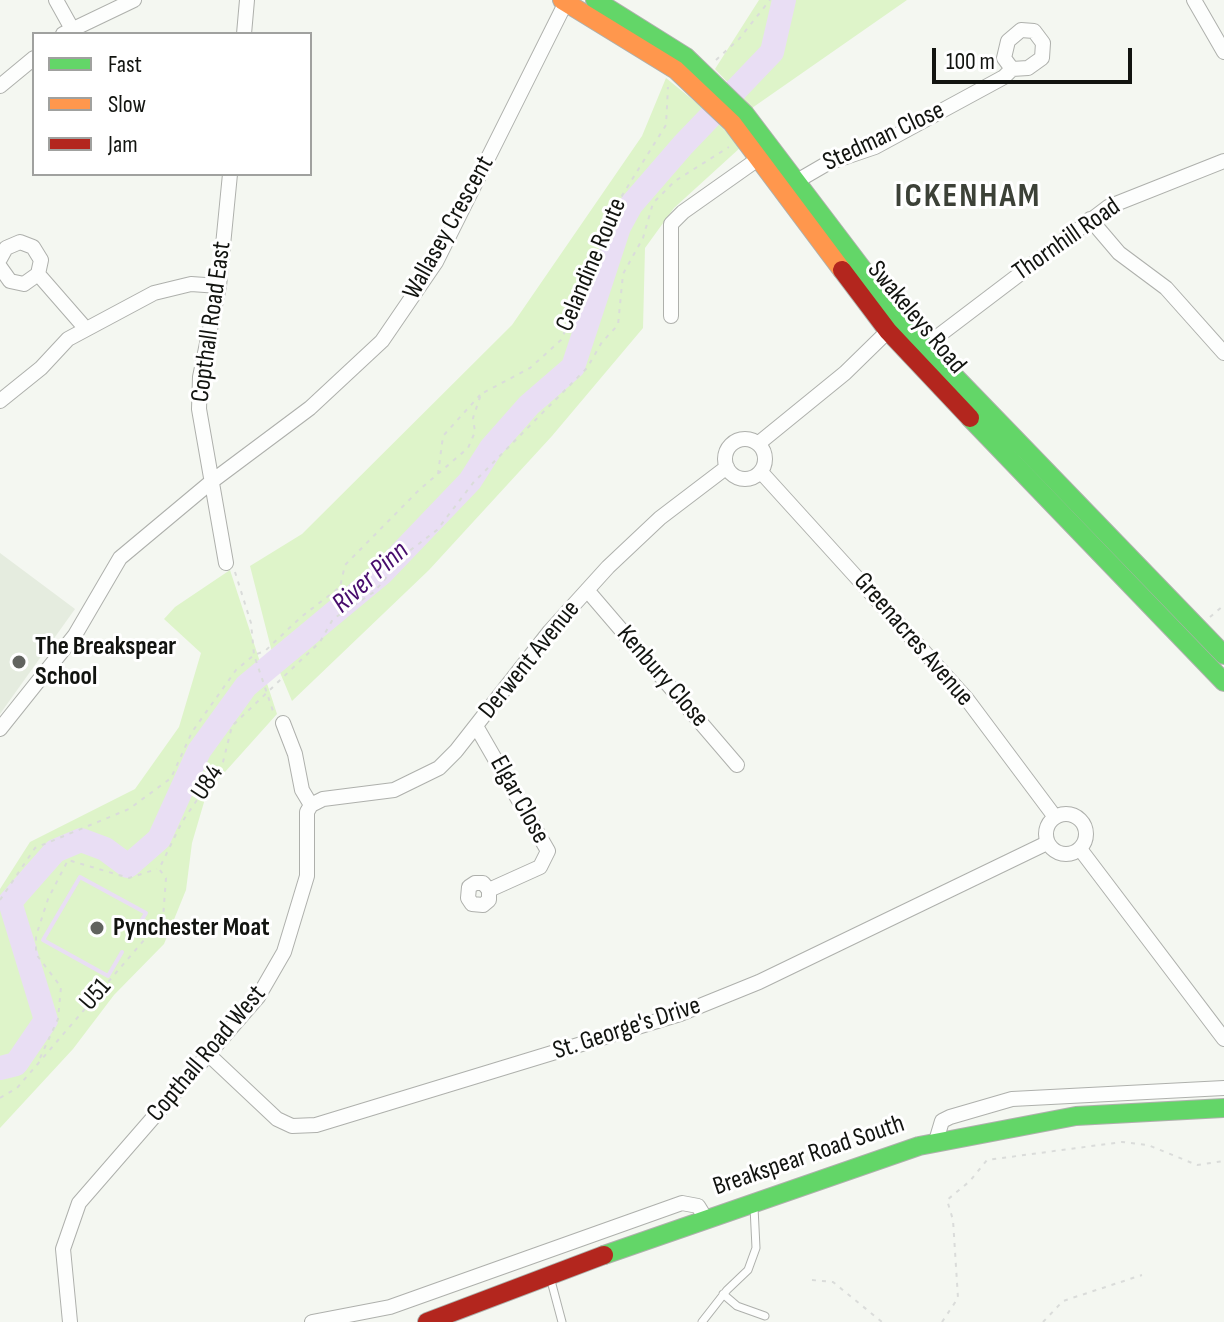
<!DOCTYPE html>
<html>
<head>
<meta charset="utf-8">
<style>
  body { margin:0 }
  #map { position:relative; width:1224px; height:1322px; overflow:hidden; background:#f4f7f1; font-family:"Sofia Sans Condensed",sans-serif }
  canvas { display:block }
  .legend { position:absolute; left:32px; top:32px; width:280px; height:144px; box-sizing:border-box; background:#fff; border:2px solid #a0a19f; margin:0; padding:10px 14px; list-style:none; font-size:24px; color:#121410 }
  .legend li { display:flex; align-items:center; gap:16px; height:40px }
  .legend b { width:40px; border:2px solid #a0a19f }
  .scale { position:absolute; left:932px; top:48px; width:200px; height:36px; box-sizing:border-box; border:4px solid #121410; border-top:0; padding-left:10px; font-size:24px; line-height:28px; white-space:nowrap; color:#121410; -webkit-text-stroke:6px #fff; paint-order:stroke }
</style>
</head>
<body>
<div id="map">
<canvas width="1224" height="1322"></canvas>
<ul class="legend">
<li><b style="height:10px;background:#63d668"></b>Fast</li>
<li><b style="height:10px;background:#ff974d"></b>Slow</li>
<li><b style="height:10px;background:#b3261e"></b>Jam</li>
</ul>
<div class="scale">100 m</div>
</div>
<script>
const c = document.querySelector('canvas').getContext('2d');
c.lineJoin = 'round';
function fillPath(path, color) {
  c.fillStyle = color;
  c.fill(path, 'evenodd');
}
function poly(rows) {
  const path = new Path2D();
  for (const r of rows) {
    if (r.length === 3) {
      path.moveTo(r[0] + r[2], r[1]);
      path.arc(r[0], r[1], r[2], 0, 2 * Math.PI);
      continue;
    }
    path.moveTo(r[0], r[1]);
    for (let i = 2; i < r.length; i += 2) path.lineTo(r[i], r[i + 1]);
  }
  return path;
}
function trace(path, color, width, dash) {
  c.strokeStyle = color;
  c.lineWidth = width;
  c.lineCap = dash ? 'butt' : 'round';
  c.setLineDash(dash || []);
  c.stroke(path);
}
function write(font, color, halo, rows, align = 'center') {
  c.font = font + ' "Sofia Sans Condensed",sans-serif';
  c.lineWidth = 6;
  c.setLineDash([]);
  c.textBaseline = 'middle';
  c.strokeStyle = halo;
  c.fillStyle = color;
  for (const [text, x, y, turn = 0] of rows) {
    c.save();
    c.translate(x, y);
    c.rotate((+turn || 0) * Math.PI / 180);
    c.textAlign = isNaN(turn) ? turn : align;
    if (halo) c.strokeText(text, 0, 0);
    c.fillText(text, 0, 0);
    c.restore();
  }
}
fillPath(poly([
  [0,553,75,609,0,714]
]), '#e5ecdf');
fillPath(poly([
  [759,0,907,0,752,108,715,69],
  [666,78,704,109,741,147,674,208,645,248,643,328,552,436,429,570,292,701,273,656,250,566,302,534,512,325,642,136],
  [230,570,277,714,207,792,192,843,186,890,164,944,114,995,73,1049,0,1128,0,889,30,842,135,789,179,727,201,653,164,619,175,607]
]), '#def4c9');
trace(poly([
  [122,952,108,976,43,940,80,877,146,913,130,939]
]), '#e9def4', 4);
trace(poly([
  [0,1068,16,1064,46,1020,10,902,55,851,81,840,105,849,128,866,159,839,199,751,246,686,382,573,470,481,491,448,529,405,573,367,619,227,631,205,683,145,772,52,784,0]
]), '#e9def4', 24);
const lane = poly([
  [550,1277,562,1322],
  [723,1294,737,1306,765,1316],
  [702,1322,727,1290,748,1270,756,1248,754,1207]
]);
const street = poly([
  [56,0,71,27],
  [1194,0,1224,52],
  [63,34,134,0],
  [244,34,247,0],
  [0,86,34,58],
  [797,181,828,163,875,147,1004,77,1012,69,1004,58,1008,41,1021,30,1034,31,1043,43,1042,58,1028,68,1012,69],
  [1090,219,1119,253,1166,288,1224,353],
  [0,259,6,248,20,242,33,247,41,260,38,274,24,284,10,281,0,267],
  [38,274,86,329],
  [671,316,671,224,683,212,758,159],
  [925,346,1108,207,1224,161],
  [0,401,41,368,68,339,154,293,191,284,219,286],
  [745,459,20],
  [759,443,845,373,888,331],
  [761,472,966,698,1055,817],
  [226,563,199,409,200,377,219,286,230,174],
  [587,590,737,765],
  [476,726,548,851,540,867,489,890,489,900,483,905,472,904,468,898,469,887,475,883,483,883,489,890],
  [0,729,75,635,120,558,211,482,310,408,382,341,436,262,567,0],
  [311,805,323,799,394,790,439,768,456,751,550,631,608,567,660,518,727,467],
  [1066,834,20],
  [1080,849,1224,1039],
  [209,1055,277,1119,292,1126,316,1125,680,1014,759,982,1047,843],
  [936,1141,942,1121,950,1117,1012,1099,1224,1088],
  [70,1322,63,1249,79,1203,258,997,284,952,307,876,307,812,311,805,302,790,295,754,283,723],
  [312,1322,390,1307,682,1203,698,1206,706,1219]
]);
const fast = poly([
  [595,0,686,57,745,114,905,325,1224,655],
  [970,418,1224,682],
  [604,1255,919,1146,1076,1116,1224,1108]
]);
const slow = poly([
  [562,0,676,70,732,123,842,270]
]);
const jam = poly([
  [842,270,888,331,970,418],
  [427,1322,604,1255]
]);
trace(lane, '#aeb0ac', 9);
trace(street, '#aeb0ac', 16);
trace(fast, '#aeb0ac', 20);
trace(slow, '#aeb0ac', 20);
trace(jam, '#aeb0ac', 20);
trace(poly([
  [716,60,739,39,770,0],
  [438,474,443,436,480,395],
  [235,572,251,623,254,655,273,711],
  [1210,617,1224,605],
  [0,900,35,848,129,809,171,778,192,732,236,670,254,655,265,651,301,617,340,587,345,565,419,490,468,448,475,432,473,418,481,394,530,368,561,340,599,256,613,210,666,125,668,87],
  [40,1058,58,1019,61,987,36,954,36,936,48,899,68,860,129,878,157,869],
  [0,1098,17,1088,163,918,166,878,159,869,182,822,223,762,232,726,320,642,333,619,374,592,408,552,437,530,473,483,587,368,602,342,618,325,623,274,643,238,653,203,675,181,729,147],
  [812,1280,833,1282,882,1322],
  [942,1322,958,1298,953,1220,947,1200,970,1181,987,1160,1122,1142,1148,1145,1197,1165,1224,1161],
  [1043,1322,1063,1301,1142,1275]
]), '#dadcda', 2, [4, 6]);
trace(lane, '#fdfefd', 7);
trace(street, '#fdfefd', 14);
trace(fast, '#63d668', 18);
trace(slow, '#ff974d', 18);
trace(jam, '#b3261e', 18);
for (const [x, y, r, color] of [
  [19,662,8,"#61635f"],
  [97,928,8,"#61635f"]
]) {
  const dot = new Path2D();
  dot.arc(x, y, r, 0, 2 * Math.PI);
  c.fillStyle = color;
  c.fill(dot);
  trace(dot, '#fff', 3);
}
write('26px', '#121410', '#fff', [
  ["Stedman Close",884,137,-25],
  ["Wallasey Crescent",449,228,-61],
  ["Thornhill Road",1067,240,-35],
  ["Celandine Route",592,265,-67],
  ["Swakeleys Road",916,318,50],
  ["Copthall Road East",212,322,-82],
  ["Greenacres Avenue",913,640,49],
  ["Derwent Avenue",530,660,-51],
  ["Kenbury Close",662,677,49],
  ["U84",208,783,-57],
  ["Elgar Close",519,800,61],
  ["U51",96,995,-49],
  ["St. George's Drive",627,1029,-18],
  ["Copthall Road West",207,1054,-50],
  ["Breakspear Road South",809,1156,-19]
]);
write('bold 26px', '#121410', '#fff', [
  ["The Breakspear",35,647],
  ["School",35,677],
  ["Pynchester Moat",113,928]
], 'left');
write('italic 28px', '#470c6c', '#fff', [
  ["River Pinn",371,578,-42]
]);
c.letterSpacing = '2px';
write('bold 34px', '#3c4137', '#fff', [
  ["ICKENHAM",968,197]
]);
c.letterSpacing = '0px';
</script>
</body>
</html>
